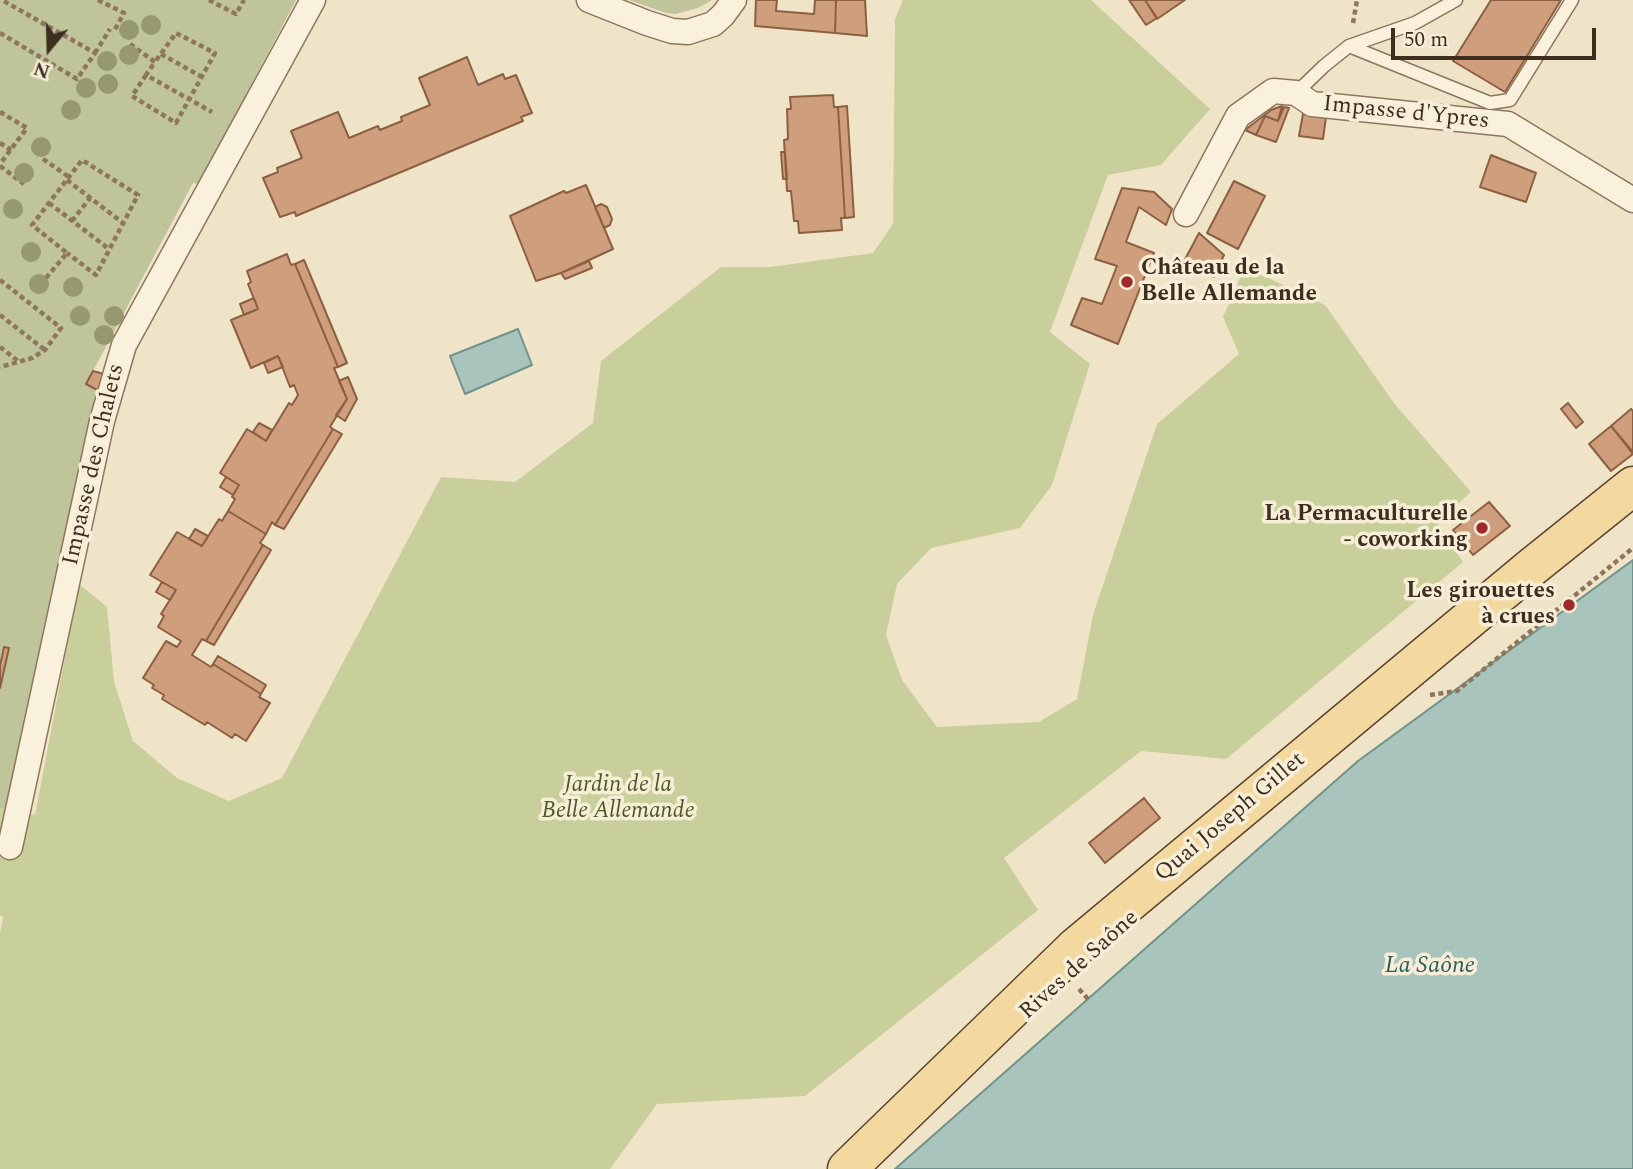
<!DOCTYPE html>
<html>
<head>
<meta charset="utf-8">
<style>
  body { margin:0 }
  #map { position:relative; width:1633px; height:1169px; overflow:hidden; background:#f0e4c8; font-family:Spectral,serif }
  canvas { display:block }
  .north { position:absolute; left:14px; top:14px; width:70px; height:70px; -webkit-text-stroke:5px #f7eed8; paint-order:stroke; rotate:199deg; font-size:19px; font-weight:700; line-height:28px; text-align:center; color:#3d2e20 }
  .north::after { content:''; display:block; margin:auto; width:24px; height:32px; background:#3d2e20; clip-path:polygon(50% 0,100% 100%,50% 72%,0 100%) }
  .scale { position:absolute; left:1391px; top:28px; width:205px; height:32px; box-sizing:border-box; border:4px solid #3d2e20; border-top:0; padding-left:9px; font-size:21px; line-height:24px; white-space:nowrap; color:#3d2e20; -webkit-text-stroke:5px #f7eed8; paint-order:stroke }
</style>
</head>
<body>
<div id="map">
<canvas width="1633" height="1169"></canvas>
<div class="north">N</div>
<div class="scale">50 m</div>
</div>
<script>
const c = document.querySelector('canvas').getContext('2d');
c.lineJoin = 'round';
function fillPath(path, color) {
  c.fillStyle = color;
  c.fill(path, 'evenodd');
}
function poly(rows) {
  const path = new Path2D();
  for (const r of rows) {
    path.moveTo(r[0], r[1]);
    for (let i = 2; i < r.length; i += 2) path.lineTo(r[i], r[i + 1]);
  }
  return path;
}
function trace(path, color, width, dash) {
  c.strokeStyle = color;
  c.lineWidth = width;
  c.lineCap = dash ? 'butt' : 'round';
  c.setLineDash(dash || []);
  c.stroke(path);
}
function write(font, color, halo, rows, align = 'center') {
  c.font = font + ' Spectral,serif';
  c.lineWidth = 7;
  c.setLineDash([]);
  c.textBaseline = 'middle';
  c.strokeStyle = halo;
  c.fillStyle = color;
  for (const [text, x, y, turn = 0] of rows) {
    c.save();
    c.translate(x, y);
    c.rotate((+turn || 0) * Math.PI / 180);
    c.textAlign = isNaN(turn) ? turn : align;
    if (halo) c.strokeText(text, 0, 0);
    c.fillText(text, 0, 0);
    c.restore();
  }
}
fillPath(poly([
  [903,0,1091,0,1210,109,1161,165,1108,175,1050,332,1090,364,1052,485,1020,528,931,548,897,584,886,635,902,680,937,727,1039,722,1077,699,1093,615,1157,424,1239,354,1223,317,1245,267,1325,305,1394,403,1471,492,1437,523,1463,562,1226,759,1141,751,1004,858,1038,910,805,1096,657,1104,610,1169,0,1169,0,933,3,918,0,915,0,808,35,815,79,584,107,607,114,682,133,741,177,778,229,801,282,778,441,477,515,482,593,423,601,361,721,267,770,267,873,253,893,224,895,19]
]), '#c9cf9b');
fillPath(poly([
  [0,0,296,0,199,184,193,183,93,371,104,374,85,438,5,809,0,808],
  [629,0,712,0,698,8,676,14,666,13]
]), '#bfc49a');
const water = poly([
  [518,329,532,365,465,394,450,356,518,329],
  [1633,560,1633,1169,895,1169,1358,761,1633,560]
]);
fillPath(water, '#a9c4bc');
trace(water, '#6f938a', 2);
const building = poly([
  [756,0,777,0,776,11,814,14,815,0,836,0,835,33,755,26,756,0],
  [836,0,865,0,867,36,835,33,836,0],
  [1129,0,1145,0,1157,18,1146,25,1129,0],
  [1145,0,1185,0,1157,19,1145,0],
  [1491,0,1561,0,1505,92,1453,61,1491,0],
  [467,57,478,85,503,74,505,79,516,75,532,113,521,117,523,121,296,216,295,212,280,217,263,178,278,172,277,168,302,158,291,131,338,112,349,138,378,126,380,130,402,121,401,117,430,105,419,78,467,57],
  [833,95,834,107,838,107,845,218,841,218,842,230,799,233,798,221,794,221,791,191,787,191,784,140,788,139,787,109,791,109,790,97,833,95],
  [847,106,854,217,845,218,838,107,847,106],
  [1282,106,1278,121,1265,116,1256,135,1245,130,1271,110,1282,106],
  [1284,107,1289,108,1276,142,1256,135,1265,116,1278,121,1284,107],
  [1303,114,1326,117,1323,139,1299,136,1303,114],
  [781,152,785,152,787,179,783,179,781,152],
  [1491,155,1536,173,1526,202,1480,187,1491,155],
  [1234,181,1265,196,1238,249,1207,233,1234,181],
  [586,185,613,249,561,273,536,281,510,216,564,191,566,193,586,185],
  [1122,188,1154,192,1172,209,1166,225,1139,207,1126,242,1154,253,1118,344,1071,325,1082,298,1102,304,1117,266,1095,259,1122,188],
  [601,204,607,207,612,219,610,225,604,228,595,207,601,204],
  [1199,233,1224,255,1214,277,1182,265,1199,233],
  [287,254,291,265,295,264,338,367,334,368,347,399,330,427,333,429,275,525,272,522,266,534,228,511,235,499,232,497,239,485,220,473,247,429,266,441,289,403,292,405,298,395,294,385,290,387,278,356,251,368,231,320,258,309,248,284,251,282,247,271,287,254],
  [304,260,347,363,338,367,295,264,304,260],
  [589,261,592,268,565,279,561,273,589,261],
  [254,298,258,309,244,315,240,304,254,298],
  [278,356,283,367,268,373,264,363,278,356],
  [93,371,104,374,99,391,86,384,93,371],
  [348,377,357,399,345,421,336,415,347,399,339,381,348,377],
  [1568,403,1583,422,1576,428,1561,409,1568,403],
  [1631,409,1633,411,1633,452,1611,426,1631,409],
  [259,423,272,430,266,441,253,432,259,423],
  [1611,426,1633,454,1611,471,1589,444,1611,426],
  [333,429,342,434,284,529,275,525,333,429],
  [226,477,239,485,233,495,220,487,226,477],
  [1489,502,1510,526,1473,555,1453,530,1489,502],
  [228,511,266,534,260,543,263,545,206,641,202,639,192,655,211,667,213,664,261,694,259,697,270,703,246,741,235,734,232,738,207,722,205,725,162,699,164,695,152,688,154,685,143,678,166,641,177,647,181,641,158,627,164,616,161,614,176,590,150,575,177,532,202,546,219,519,222,521,228,511],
  [195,529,208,536,202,546,189,539,195,529],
  [263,545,271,550,214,645,206,641,263,545],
  [162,582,176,590,170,600,156,592,162,582],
  [4,647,9,648,0,688,0,666,4,647],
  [218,656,266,685,261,694,213,664,218,656],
  [1144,798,1160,818,1105,863,1089,843,1144,798]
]);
fillPath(building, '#cf9f7d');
trace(building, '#8d5f41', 2);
const lane = poly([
  [1349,46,1490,103,1510,100,1572,0],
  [1296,93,1324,66,1349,46,1415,23,1456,0]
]);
const street = poly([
  [589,0,647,23,672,31,688,32,713,24,723,15,734,0],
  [1186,214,1238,116,1273,91,1296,93,1312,104,1508,124,1633,200],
  [10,847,102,421,124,345,313,0]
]);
const primary = poly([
  [847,1169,1077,946,1532,567,1633,486]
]);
trace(lane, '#8d765c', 15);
trace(street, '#8d765c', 27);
trace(primary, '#5b4430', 41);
trace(poly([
  [98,0,124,13,114,31],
  [209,0,236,14,244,0],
  [1353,23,1357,0],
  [0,33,77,79,95,53,2,0],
  [130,44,155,62,146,75,212,112],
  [95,53,110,29],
  [161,54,202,77],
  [146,75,132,96,176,123,215,53,176,33,155,62],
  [0,112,27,128,0,164],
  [0,143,11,150],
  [43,159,69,177],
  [0,166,24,184],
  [67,180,123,223],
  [49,203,109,249],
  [72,221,90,198],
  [46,278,67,253,32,225,82,160,138,195,96,275,67,253],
  [0,280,61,328,45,350,32,358,0,367],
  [0,315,45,350],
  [0,347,18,361],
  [1430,695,1457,691,1633,548],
  [1079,989,1088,999]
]), '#8d765c', 4.5, [5, 3.5]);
trace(lane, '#faf1dc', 12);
trace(street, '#faf1dc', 24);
trace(primary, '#f3d9a0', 38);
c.fillStyle = '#96986f';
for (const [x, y] of [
  [151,25],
  [129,30],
  [129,55],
  [107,61],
  [108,84],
  [86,88],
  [71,110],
  [41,147],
  [24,173],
  [13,209],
  [31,252],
  [39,284],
  [73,287],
  [80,316],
  [114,316],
  [104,335]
]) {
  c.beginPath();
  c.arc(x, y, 10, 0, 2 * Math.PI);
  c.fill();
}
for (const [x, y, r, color] of [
  [1127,282,7,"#9e2a2b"],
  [1482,528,7,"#9e2a2b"],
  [1569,605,7,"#9e2a2b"]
]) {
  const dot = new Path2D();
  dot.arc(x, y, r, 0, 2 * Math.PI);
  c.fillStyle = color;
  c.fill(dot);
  trace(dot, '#f7eed8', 2.5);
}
write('23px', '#3d2e20', '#f7eed8', [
  ["Impasse d'Ypres",1406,114,6],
  ["Impasse des Chalets",95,465,-77],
  ["Quai Joseph Gillet",1231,818,-40],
  ["Rives de Saône",1080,966,-42]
]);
write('bold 23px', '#3d2e20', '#f7eed8', [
  ["Château de la",1141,269,"left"],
  ["Belle Allemande",1141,295,"left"],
  ["La Permaculturelle",1468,515],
  ["- coworking",1468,541],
  ["Les girouettes",1555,592],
  ["à crues",1555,618]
], 'right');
write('italic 23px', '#4d5a26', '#f7eed8', [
  ["Jardin de la",618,786],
  ["Belle Allemande",618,812]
]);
write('italic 24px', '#2f5d5a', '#f7eed8', [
  ["La Saône",1430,967]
]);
</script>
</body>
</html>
